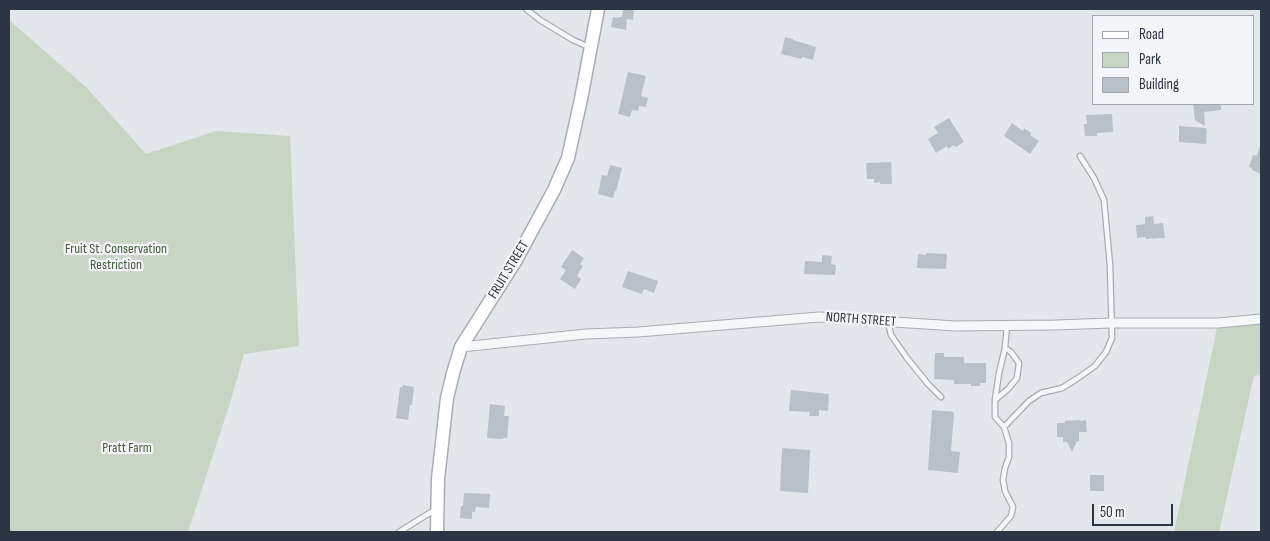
<!DOCTYPE html>
<html>
<head>
<meta charset="utf-8">
<style>
  body { margin:0 }
  #map { position:relative; width:1270px; height:541px; overflow:hidden; background:#e3e6eb; font-family:"Sofia Sans Condensed",sans-serif }
  canvas { display:block }
  .frame { position:absolute; inset:0; border:10px solid #2b3543; pointer-events:none }
  .legend { position:absolute; left:1092px; top:15px; width:162px; height:90px; box-sizing:border-box; background:#f3f5f8; border:1px solid #a3a8b0; margin:0; padding:6px 9px; list-style:none; font-size:15px; color:#2b3543 }
  .legend li { display:flex; align-items:center; gap:10px; height:25px }
  .legend b { width:25px; border:1px solid #a3a8b0 }
  .scale { position:absolute; left:1092px; top:504px; width:81px; height:22px; box-sizing:border-box; border:2px solid #2b3543; border-top:0; padding-left:6px; font-size:15px; line-height:18px; white-space:nowrap; color:#2b3543; -webkit-text-stroke:4px #f3f5f8; paint-order:stroke }
</style>
</head>
<body>
<div id="map">
<canvas width="1270" height="541"></canvas>
<div class="frame"></div>
<ul class="legend">
<li><b style="height:6px;background:#fff"></b>Road</li>
<li><b style="height:14px;background:#c9d5c4"></b>Park</li>
<li><b style="height:14px;background:#bac0c8"></b>Building</li>
</ul>
<div class="scale">50 m</div>
</div>
<script>
const c = document.querySelector('canvas').getContext('2d');
c.lineJoin = 'round';
function fillPath(path, color) {
  c.fillStyle = color;
  c.fill(path, 'evenodd');
}
function poly(rows) {
  const path = new Path2D();
  for (const r of rows) {
    path.moveTo(r[0], r[1]);
    for (let i = 2; i < r.length; i += 2) path.lineTo(r[i], r[i + 1]);
  }
  return path;
}
function trace(path, color, width, dash) {
  c.strokeStyle = color;
  c.lineWidth = width;
  c.lineCap = dash ? 'butt' : 'round';
  c.setLineDash(dash || []);
  c.stroke(path);
}
function write(font, color, halo, rows, align = 'center') {
  c.font = font + ' "Sofia Sans Condensed",sans-serif';
  c.lineWidth = 4.5;
  c.setLineDash([]);
  c.textBaseline = 'middle';
  c.strokeStyle = halo;
  c.fillStyle = color;
  for (const [text, x, y, turn = 0] of rows) {
    c.save();
    c.translate(x, y);
    c.rotate((+turn || 0) * Math.PI / 180);
    c.textAlign = isNaN(turn) ? turn : align;
    if (halo) c.strokeText(text, 0, 0);
    c.fillText(text, 0, 0);
    c.restore();
  }
}
fillPath(poly([
  [9,20,87,88,146,154,216,131,290,136,299,346,244,354,230,403,188,532,9,532],
  [1261,321,1261,375,1254,376,1219,532,1174,532,1218,323]
]), '#c9d5c4');
fillPath(poly([
  [623,9,634,9,633,20,627,19,626,30,611,27,613,17,618,18,619,17,622,17],
  [785,37,793,39,793,40,816,47,813,60,802,57,802,59,781,54],
  [628,72,646,76,641,96,648,98,646,107,639,106,638,111,632,110,630,117,618,114],
  [1193,104,1221,104,1221,110,1204,112,1205,126,1195,120],
  [1112,114,1113,132,1097,133,1097,136,1085,136,1084,124,1087,124,1086,115],
  [949,118,964,142,956,147,954,145,948,149,947,146,936,153,928,139,938,133,934,127],
  [1012,123,1023,131,1024,128,1031,133,1030,135,1039,141,1030,154,1004,136],
  [1179,126,1205,128,1207,129,1206,144,1179,142],
  [1260,146,1261,147,1261,174,1252,170,1252,168,1249,167,1253,155,1257,156],
  [891,162,892,184,880,184,880,182,874,183,874,179,867,179,866,163],
  [610,165,622,168,616,191,615,190,613,198,598,194,602,175,607,176],
  [1153,216,1154,224,1163,223,1165,238,1146,239,1146,237,1137,238,1136,225,1145,224,1145,217],
  [572,250,584,258,580,264,583,266,577,276,581,279,575,289,560,279,566,270,561,267],
  [926,253,947,254,946,269,917,268,918,254,926,255],
  [822,255,832,256,831,264,836,265,835,275,804,274,805,261,822,262],
  [628,271,658,281,654,293,644,289,642,294,622,287],
  [935,353,944,353,944,357,964,357,964,363,986,363,986,383,980,383,980,386,971,386,971,384,954,384,954,380,934,379],
  [403,385,414,387,412,405,410,405,408,420,396,418,400,387,403,387],
  [791,390,829,394,828,411,819,410,819,416,809,416,810,412,789,411],
  [490,404,505,406,504,416,509,416,507,438,503,438,502,439,487,438],
  [932,410,954,412,951,451,960,452,958,473,928,470],
  [1080,420,1080,421,1086,420,1087,432,1079,432,1079,441,1077,441,1072,452,1067,442,1063,442,1063,437,1057,437,1057,423,1065,423,1065,421],
  [782,448,810,450,808,493,780,491],
  [1090,475,1104,475,1104,491,1090,491],
  [464,493,490,494,489,508,476,507,475,512,472,512,472,519,460,518,461,506,463,506]
]), '#bac0c8');
const lane = poly([
  [526,9,540,20,573,40,589,47],
  [888,322,891,335,907,358,928,384,941,397],
  [995,400,1008,389,1017,378,1019,363,1011,352,1005,348],
  [1004,427,995,417,995,400,999,373,1005,348,1007,325],
  [399,532,436,509],
  [997,532,1011,516,1013,507,1005,491,1003,480,1005,468,1009,457,1009,443,1004,427,1029,401,1041,393,1062,388,1078,378,1095,366,1106,352,1112,338,1110,265,1104,200,1094,178,1080,156]
]);
const street = poly([
  [461,347,586,334,638,332,819,317,955,326,1055,325,1111,323,1218,323,1261,319]
]);
const secondary = poly([
  [437,532,438,479,447,398,453,373,461,347,516,260,554,190,568,158,581,99,598,9]
]);
trace(lane, '#a8adb5', 7);
trace(street, '#a8adb5', 11);
trace(secondary, '#a8adb5', 15);
trace(lane, '#f6f7f9', 4.5);
trace(street, '#f6f7f9', 9);
trace(secondary, '#fff', 12);
write('14px', '#415e38', '#f3f5f8', [
  ["Fruit St. Conservation",116,249],
  ["Restriction",116,265],
  ["Pratt Farm",127,448]
]);
write('14px', '#2b3543', '#f3f5f8', [
  ["FRUIT STREET",509,270,-59],
  ["NORTH STREET",861,320,4]
]);
</script>
</body>
</html>
